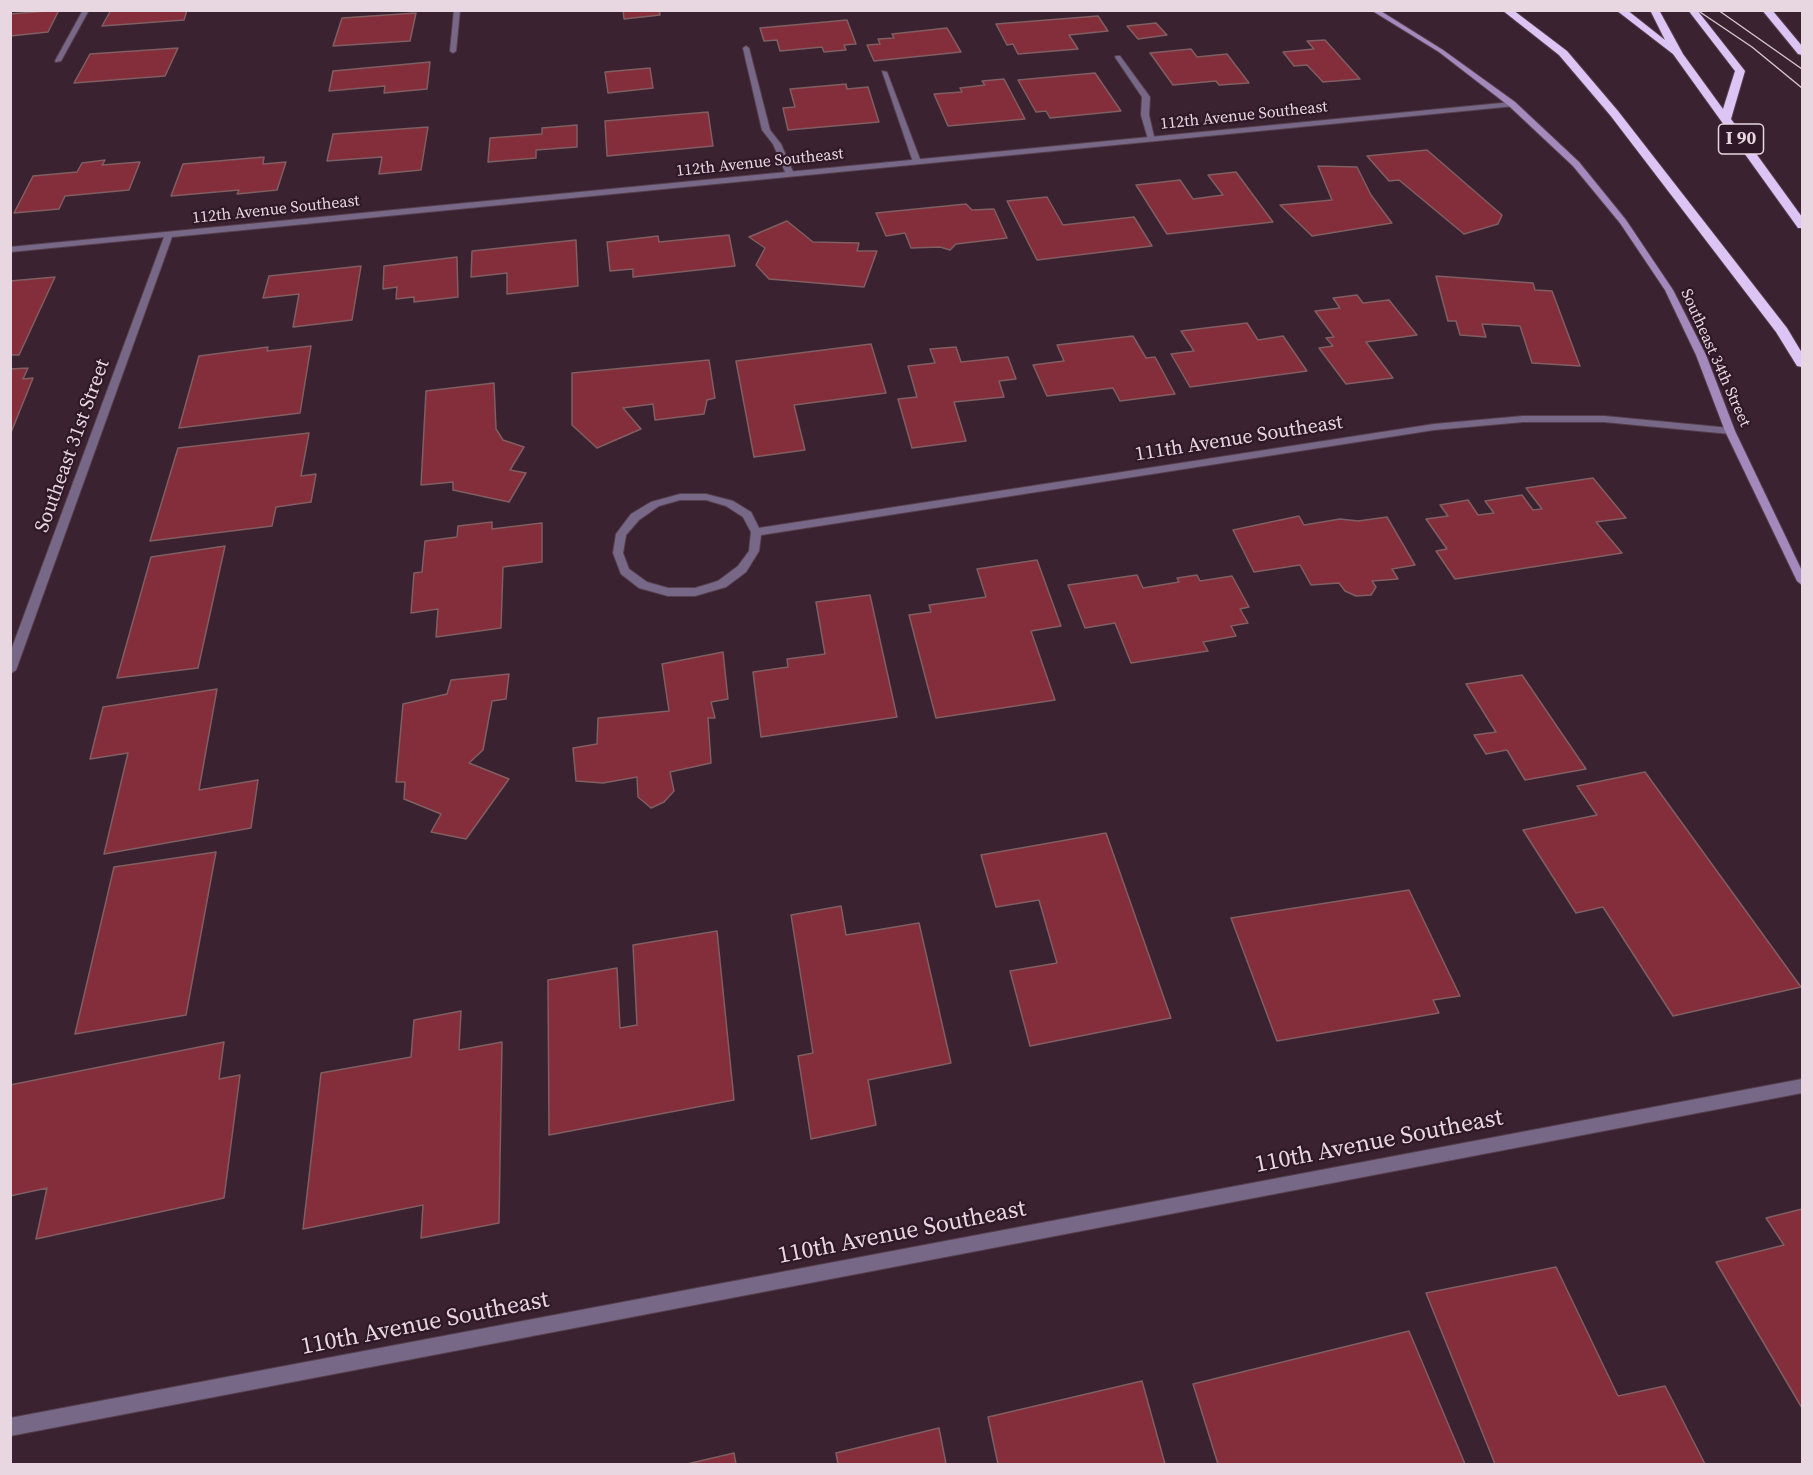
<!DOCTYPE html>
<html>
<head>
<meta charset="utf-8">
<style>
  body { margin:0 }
  #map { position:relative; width:1813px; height:1475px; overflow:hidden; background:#3a2231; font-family:"Source Serif 4",serif }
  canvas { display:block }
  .frame { position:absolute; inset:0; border:12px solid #e8d7e1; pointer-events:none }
</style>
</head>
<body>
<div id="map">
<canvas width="1813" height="1475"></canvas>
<div class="frame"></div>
</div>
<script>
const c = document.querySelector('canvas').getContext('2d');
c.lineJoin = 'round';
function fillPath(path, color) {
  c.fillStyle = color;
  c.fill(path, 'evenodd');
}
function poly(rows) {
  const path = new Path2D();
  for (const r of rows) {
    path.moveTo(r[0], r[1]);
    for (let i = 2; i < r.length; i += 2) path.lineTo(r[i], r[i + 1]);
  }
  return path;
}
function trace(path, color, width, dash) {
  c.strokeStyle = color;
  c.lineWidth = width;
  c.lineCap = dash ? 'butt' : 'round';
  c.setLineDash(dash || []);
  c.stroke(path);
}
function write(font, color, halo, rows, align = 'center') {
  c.font = font + ' "Source Serif 4",serif';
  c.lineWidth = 4.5;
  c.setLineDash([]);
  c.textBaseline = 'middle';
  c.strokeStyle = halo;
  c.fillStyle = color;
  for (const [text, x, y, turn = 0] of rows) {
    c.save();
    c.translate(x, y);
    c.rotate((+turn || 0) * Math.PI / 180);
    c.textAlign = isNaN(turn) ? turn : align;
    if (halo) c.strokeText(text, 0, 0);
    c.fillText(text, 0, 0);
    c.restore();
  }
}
const building = poly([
  [59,10,48,32,10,36,10,14,59,10],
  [111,10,187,10,184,20,102,26,111,10],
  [623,10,659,10,660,15,624,19,623,10],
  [416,13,410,41,333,46,342,18,416,13],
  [1098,16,1108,31,1069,35,1078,49,1018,54,1013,44,1007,45,996,24,1098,16],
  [847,20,856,44,844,45,846,50,824,52,822,47,780,51,777,40,764,41,760,28,847,20],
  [1156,23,1167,35,1138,39,1127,26,1156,23],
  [947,28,961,52,874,61,867,45,880,44,878,39,894,38,892,34,947,28],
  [1325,40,1360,79,1323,82,1307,65,1294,66,1283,52,1314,49,1307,41,1325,40],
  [178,48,165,76,74,83,90,54,178,48],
  [1191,49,1197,57,1227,54,1249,83,1219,85,1216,81,1173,85,1150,53,1191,49],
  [430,62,427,89,384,93,385,86,329,91,333,71,430,62],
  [650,68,653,88,608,93,605,72,650,68],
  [1095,73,1121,111,1050,118,1046,111,1036,112,1018,80,1095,73],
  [1004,79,1025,119,948,126,934,94,962,92,960,88,985,85,982,81,1004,79],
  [846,84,847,89,868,87,879,122,788,130,783,108,795,107,790,89,846,84],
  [708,112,713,146,607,156,605,121,708,112],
  [577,125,577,147,536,150,536,158,488,162,490,138,542,134,542,128,577,125],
  [428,127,421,170,379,174,382,157,327,161,333,134,428,127],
  [1427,150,1502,215,1498,224,1464,234,1399,180,1389,181,1367,156,1427,150],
  [264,157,263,164,286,162,277,190,237,194,239,190,171,196,183,164,264,157],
  [105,160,102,165,140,162,129,190,65,196,59,209,14,213,33,176,77,172,82,163,105,160],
  [1318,166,1357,167,1371,195,1392,223,1312,236,1280,205,1332,200,1318,166],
  [1236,172,1273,222,1167,234,1136,185,1180,180,1193,199,1223,195,1208,175,1236,172],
  [1047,197,1063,225,1134,217,1152,246,1037,260,1007,201,1047,197],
  [966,204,972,210,994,209,1007,238,956,244,950,250,940,247,911,248,905,233,886,236,876,213,966,204],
  [787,221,813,242,859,243,857,251,877,251,864,287,769,279,756,265,765,248,749,237,787,221],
  [729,235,735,266,633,277,633,269,610,271,607,242,658,236,659,242,729,235],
  [576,240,578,286,507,294,507,273,471,277,472,251,576,240],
  [457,257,458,297,414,302,414,297,396,299,397,287,383,289,384,266,457,257],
  [361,266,352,320,293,327,299,294,263,298,269,276,361,266],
  [1436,276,1533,283,1535,290,1552,291,1580,366,1532,363,1520,326,1482,324,1486,337,1460,335,1456,321,1448,321,1436,276],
  [55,277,19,355,10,355,10,281,55,277],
  [1357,295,1363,303,1389,300,1417,335,1366,342,1393,378,1346,384,1319,348,1333,346,1326,338,1334,337,1315,311,1340,308,1333,298,1357,295],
  [1247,323,1258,340,1283,336,1307,371,1190,387,1171,354,1194,351,1181,331,1247,323],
  [1133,336,1146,358,1155,357,1175,394,1120,401,1113,388,1047,396,1033,365,1064,361,1057,345,1133,336],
  [871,344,886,393,794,405,805,450,754,457,736,361,871,344],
  [311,346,300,413,179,428,199,356,268,347,267,351,311,346],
  [956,347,961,362,1008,357,1016,379,999,381,1004,397,954,402,966,441,912,448,898,399,917,397,908,366,935,363,930,349,956,347],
  [709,360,715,398,707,400,704,414,655,420,653,404,623,408,641,429,597,448,572,425,572,373,709,360],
  [28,368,23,379,33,378,10,435,10,369,28,368],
  [494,383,496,429,503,440,524,447,510,470,526,473,509,502,453,490,453,482,421,485,426,391,494,383],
  [309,433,301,476,316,474,311,502,276,507,272,526,150,541,178,448,309,433],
  [1593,478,1626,518,1596,522,1622,553,1455,579,1436,551,1447,549,1426,519,1448,516,1440,505,1468,500,1478,515,1494,513,1485,501,1522,495,1533,510,1542,509,1526,488,1593,478],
  [1299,516,1304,525,1340,519,1358,521,1387,517,1415,565,1392,569,1398,579,1372,581,1376,587,1371,595,1356,596,1345,591,1339,583,1311,585,1300,565,1254,572,1233,530,1299,516],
  [492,522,492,529,542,523,542,562,503,567,501,628,436,637,438,609,411,613,414,573,422,572,425,541,457,537,458,526,492,522],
  [225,546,198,668,117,678,151,557,225,546],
  [1037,560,1061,626,1031,631,1055,700,936,718,909,615,931,612,929,605,986,597,977,569,1037,560],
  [1137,575,1143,588,1179,582,1177,578,1197,575,1200,581,1232,576,1249,607,1240,609,1248,623,1231,626,1236,636,1203,642,1208,651,1131,663,1115,623,1085,628,1068,585,1137,575],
  [870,595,897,717,761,737,753,672,788,667,787,659,825,654,816,602,870,595],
  [723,652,728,699,711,702,715,718,708,718,711,763,670,772,674,791,664,802,651,808,638,797,637,777,603,783,576,781,573,748,597,744,598,718,669,711,662,664,723,652],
  [509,674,506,699,492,701,483,750,469,763,509,779,466,839,431,832,441,814,404,799,405,782,396,782,403,704,447,694,451,680,509,674],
  [1522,675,1586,769,1525,780,1507,750,1486,754,1474,735,1496,732,1466,684,1522,675],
  [217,689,199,790,258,780,251,828,104,854,128,753,90,759,103,707,217,689],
  [1645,772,1801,987,1673,1016,1603,907,1576,913,1523,830,1597,815,1577,786,1645,772],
  [1106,833,1171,1018,1030,1046,1010,971,1057,963,1039,900,996,907,981,855,1106,833],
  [216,852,186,1015,75,1034,114,867,216,852],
  [1409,890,1460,996,1433,1000,1439,1013,1277,1041,1231,918,1409,890],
  [841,906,846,935,919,923,951,1063,868,1080,876,1125,811,1139,798,1056,813,1053,791,915,841,906],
  [717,931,734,1100,549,1135,548,980,617,968,620,1028,637,1025,633,945,717,931],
  [461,1011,459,1050,502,1042,499,1223,421,1238,423,1205,303,1229,321,1073,411,1057,414,1020,461,1011],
  [224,1042,219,1079,240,1075,224,1198,36,1239,47,1188,10,1196,10,1085,224,1042],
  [1802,1209,1802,1408,1716,1262,1784,1245,1766,1218,1802,1209],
  [1556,1267,1618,1396,1665,1386,1705,1464,1495,1464,1426,1293,1556,1267],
  [1409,1331,1465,1464,1218,1464,1193,1384,1409,1331],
  [1142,1381,1165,1464,998,1464,988,1417,1142,1381],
  [939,1428,946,1464,838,1464,836,1453,939,1428],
  [734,1453,736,1464,687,1464,734,1453]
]);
fillPath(building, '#842e3c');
trace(building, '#805e61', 1.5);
const lane = poly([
  [83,10,89,10,61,61,56,62,55,61,83,10],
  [746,46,749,48,770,130,781,144,794,174,793,176,786,174,773,144,762,130,743,48,746,46],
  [1116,56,1120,56,1150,97,1149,115,1155,141,1148,139,1141,115,1142,97,1115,57,1116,56],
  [882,71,887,72,921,162,920,164,913,162,882,71]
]);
const street = poly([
  [454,10,460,10,456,51,453,53,450,51,454,10],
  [1512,102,1515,102,1515,106,172,237,16,670,10,674,10,653,164,237,10,252,10,247,1512,102],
  [1523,416,1604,416,1730,428,1735,431,1730,434,1604,422,1523,422,1434,430,761,535,759,551,746,572,726,587,695,596,668,596,639,588,621,574,613,553,616,534,631,514,651,502,680,494,706,494,733,501,751,512,759,528,1434,424,1523,416],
  [680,500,706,500,726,506,743,517,751,532,749,551,738,566,718,581,695,588,668,588,647,582,629,569,623,553,626,535,639,520,659,506,680,500],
  [1802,1079,1802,1093,10,1436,10,1418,1802,1079]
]);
const secondary = poly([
  [1371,10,1379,10,1443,50,1515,102,1579,162,1626,220,1673,290,1706,355,1735,431,1802,571,1802,585,1797,581,1725,431,1696,355,1665,290,1620,223,1573,166,1509,106,1439,52,1371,10]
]);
const highway = poly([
  [1502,10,1513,10,1567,51,1618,111,1787,328,1802,353,1802,367,1797,366,1776,332,1610,115,1559,55,1502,10],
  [1616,10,1627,10,1665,40,1650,10,1659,10,1683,54,1723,109,1735,71,1688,10,1697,10,1745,71,1731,119,1802,217,1802,228,1798,228,1673,54,1616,10],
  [1762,10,1772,10,1802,46,1802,55,1798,54,1762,10]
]);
trace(lane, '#563f4d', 2);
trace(street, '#563f4d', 2);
trace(secondary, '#563f4d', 2);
trace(highway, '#563f4d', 2);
fillPath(lane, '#786888');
fillPath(street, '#786888');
fillPath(secondary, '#a489bd');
fillPath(highway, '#dcc4f4');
trace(poly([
  [1697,10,1752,47,1802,88],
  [1718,10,1802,69]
]), '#d3c2cc', 1.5);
write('16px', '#e8d7e1', '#2f1827', [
  ["112th Avenue Southeast",1244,116,-6],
  ["112th Avenue Southeast",760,163,-6],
  ["112th Avenue Southeast",276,210,-6],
  ["Southeast 34th Street",1715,358,66]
]);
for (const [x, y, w] of [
  [1741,139,45]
]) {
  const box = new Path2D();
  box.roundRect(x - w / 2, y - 15, w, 30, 4.5);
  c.fillStyle = '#2f1827';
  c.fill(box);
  trace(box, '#e8d7e1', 1.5);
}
write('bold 18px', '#e8d7e1', null, [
  ["I 90",1741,139]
]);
write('20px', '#e8d7e1', '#2f1827', [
  ["111th Avenue Southeast",1239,439,-9],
  ["Southeast 31st Street",73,446,-70]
]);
write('24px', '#e8d7e1', '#2f1827', [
  ["110th Avenue Southeast",1379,1142,-11],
  ["110th Avenue Southeast",902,1233,-11],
  ["110th Avenue Southeast",425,1324,-11]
]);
</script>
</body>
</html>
